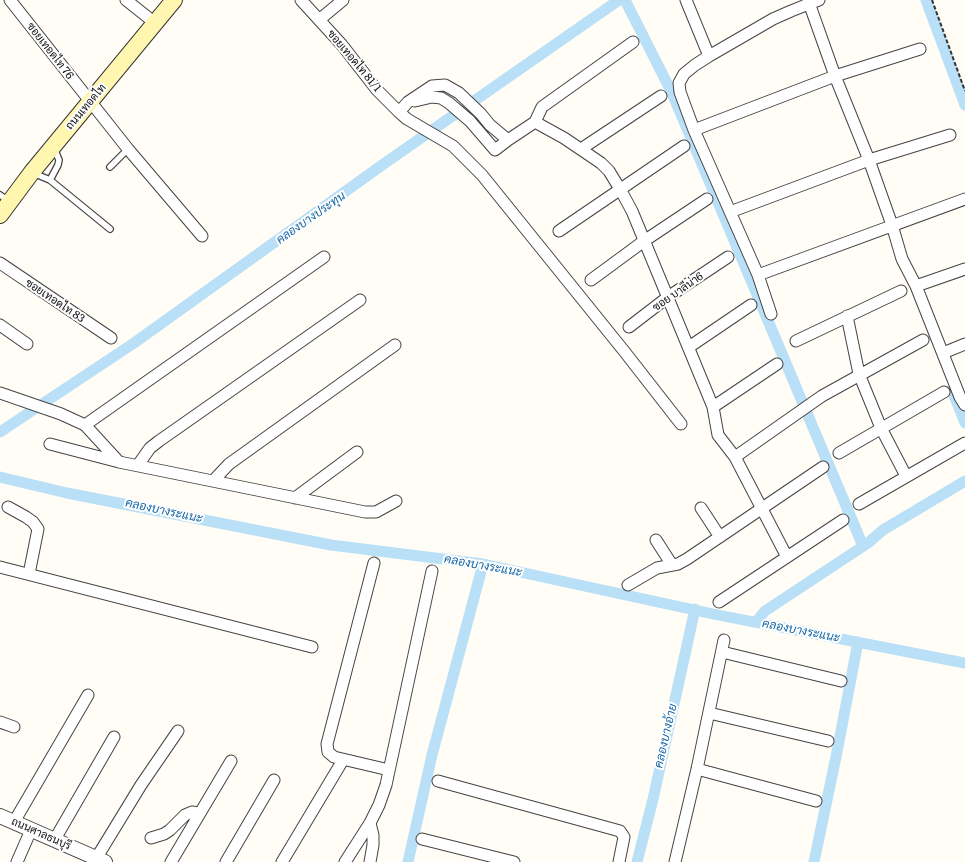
<!DOCTYPE html>
<html>
<head>
<meta charset="utf-8">
<style>
  body { margin:0 }
  canvas { display:block; background:#fffdf5 }
</style>
</head>
<body>
<canvas width="965" height="862"></canvas>
<script>
const c = document.querySelector('canvas').getContext('2d');
c.lineJoin = 'round';
function poly(rows) {
  const path = new Path2D();
  for (const r of rows) {
    path.moveTo(r[0], r[1]);
    for (let i = 2; i < r.length; i += 2) path.lineTo(r[i], r[i + 1]);
  }
  return path;
}
function trace(path, color, width, dash) {
  c.strokeStyle = color;
  c.lineWidth = width;
  c.lineCap = dash ? 'butt' : 'round';
  c.setLineDash(dash || []);
  c.stroke(path);
}
function write(font, color, halo, rows, align = 'center') {
  c.font = font + ' Literata,Sarabun,serif';
  c.lineWidth = 4;
  c.setLineDash([]);
  c.textBaseline = 'middle';
  c.strokeStyle = halo;
  c.fillStyle = color;
  for (const [text, x, y, turn = 0] of rows) {
    c.save();
    c.translate(x, y);
    c.rotate((+turn || 0) * Math.PI / 180);
    c.textAlign = isNaN(turn) ? turn : align;
    if (halo) c.strokeText(text, 0, 0);
    c.fillText(text, 0, 0);
    c.restore();
  }
}
trace(poly([
  [625,0,672,93,863,546],
  [926,0,965,105],
  [952,390,965,423],
  [0,432,134,343,385,163,619,0],
  [0,477,67,493,331,545,483,564,713,614,965,663],
  [756,622,765,611,868,543,883,530,965,481],
  [408,862,432,755,483,564],
  [637,862,653,799,695,609],
  [814,862,837,752,858,642]
]), '#b9e0f7', 11);
const service = poly([
  [110,167,128,149],
  [33,173,50,180,58,165,59,160,54,148],
  [50,180,110,229],
  [0,195,9,201]
]);
const minor = poly([
  [10,0,128,149,202,236],
  [126,0,155,23],
  [301,0,342,45,377,90,399,112,408,102,432,86,445,85,459,93,481,114,490,125,508,140],
  [686,0,709,56],
  [808,0,835,76,869,160,892,225,902,259,916,286,960,397,965,405],
  [319,20,343,0],
  [415,101,432,97,441,98,449,103,470,121,495,150,508,140,535,122],
  [399,112,407,119,453,146,482,175,624,351,681,424],
  [535,122,564,138,601,163,609,171,620,189,632,211,713,407,718,435,735,457,787,557],
  [535,122,542,107,633,42],
  [694,130,835,76,920,49],
  [581,149,661,96],
  [730,212,869,160,950,135],
  [559,231,684,146],
  [0,263,111,338],
  [758,275,965,199],
  [591,280,644,241,707,199],
  [916,286,965,269],
  [771,314,758,275,694,130,680,92,679,83,684,74,695,65,709,56,773,19,791,11,819,0],
  [847,316,859,374,881,428,906,476],
  [0,325,27,344],
  [629,327,668,297,728,257],
  [796,341,901,291],
  [689,347,751,305],
  [943,353,965,344],
  [0,393,61,414,85,425,119,462,365,512,376,512,396,501],
  [713,407,777,364],
  [85,425,324,257],
  [50,444,119,462],
  [839,453,944,392],
  [735,457,822,396,923,340],
  [138,465,150,448,159,441,360,300],
  [213,481,229,464,395,345],
  [295,498,357,452],
  [859,504,965,443],
  [8,507,26,517,33,522,38,529,29,574],
  [701,508,720,537],
  [656,540,672,565],
  [374,563,327,744,328,752,334,757,389,770],
  [0,567,312,647],
  [628,585,657,568,678,564,687,559,823,467],
  [719,602,843,520],
  [722,652,841,681],
  [709,713,828,741],
  [0,722,14,727],
  [697,769,816,801],
  [438,781,620,831,624,837,619,862],
  [14,822,88,695],
  [151,838,164,834,170,830,185,815,192,812,200,813],
  [55,839,114,737],
  [422,839,514,862],
  [17,862,31,830],
  [94,862,141,785,178,731],
  [171,862,231,761],
  [226,862,274,780],
  [282,862,343,760],
  [345,862,370,823,379,805,386,785,432,571],
  [370,862,373,845,373,835,370,823],
  [675,862,697,769,724,640]
]);
const tertiary = poly([
  [0,816,105,862]
]);
const secondary = poly([
  [0,215,32,172,174,0]
]);
trace(service, '#444', 8);
trace(minor, '#444', 13);
trace(tertiary, '#444', 16);
trace(secondary, '#333', 18);
trace(poly([
  [932,0,965,91]
]), '#333', 2, [4, 2]);
trace(service, '#fff', 5.5);
trace(minor, '#fff', 11);
trace(tertiary, '#fff', 14);
trace(secondary, '#fff6b0', 16);
write('11px', '#111', '#fff', [
  ["ซอยเทอดไท 76",50,51,52],
  ["ซอยเทอดไท 81/1",354,61,50],
  ["ถนนเทอดไท",86,107,-50],
  ["ซอย บาลีน่า6",678,292,-35],
  ["ซอยเทอดไท 83",55,301,34],
  ["ถนนศาลธนบุรี",41,834,24]
]);
write('italic 12px', '#1768a6', '#fff', [
  ["คลองบางประทุน",311,218,-35],
  ["คลองบางระแนะ",164,511,12],
  ["คลองบางระแนะ",483,566,10],
  ["คลองบางระแนะ",801,631,11],
  ["คลองบางอ้าย",666,736,-77]
]);
</script>
</body>
</html>
